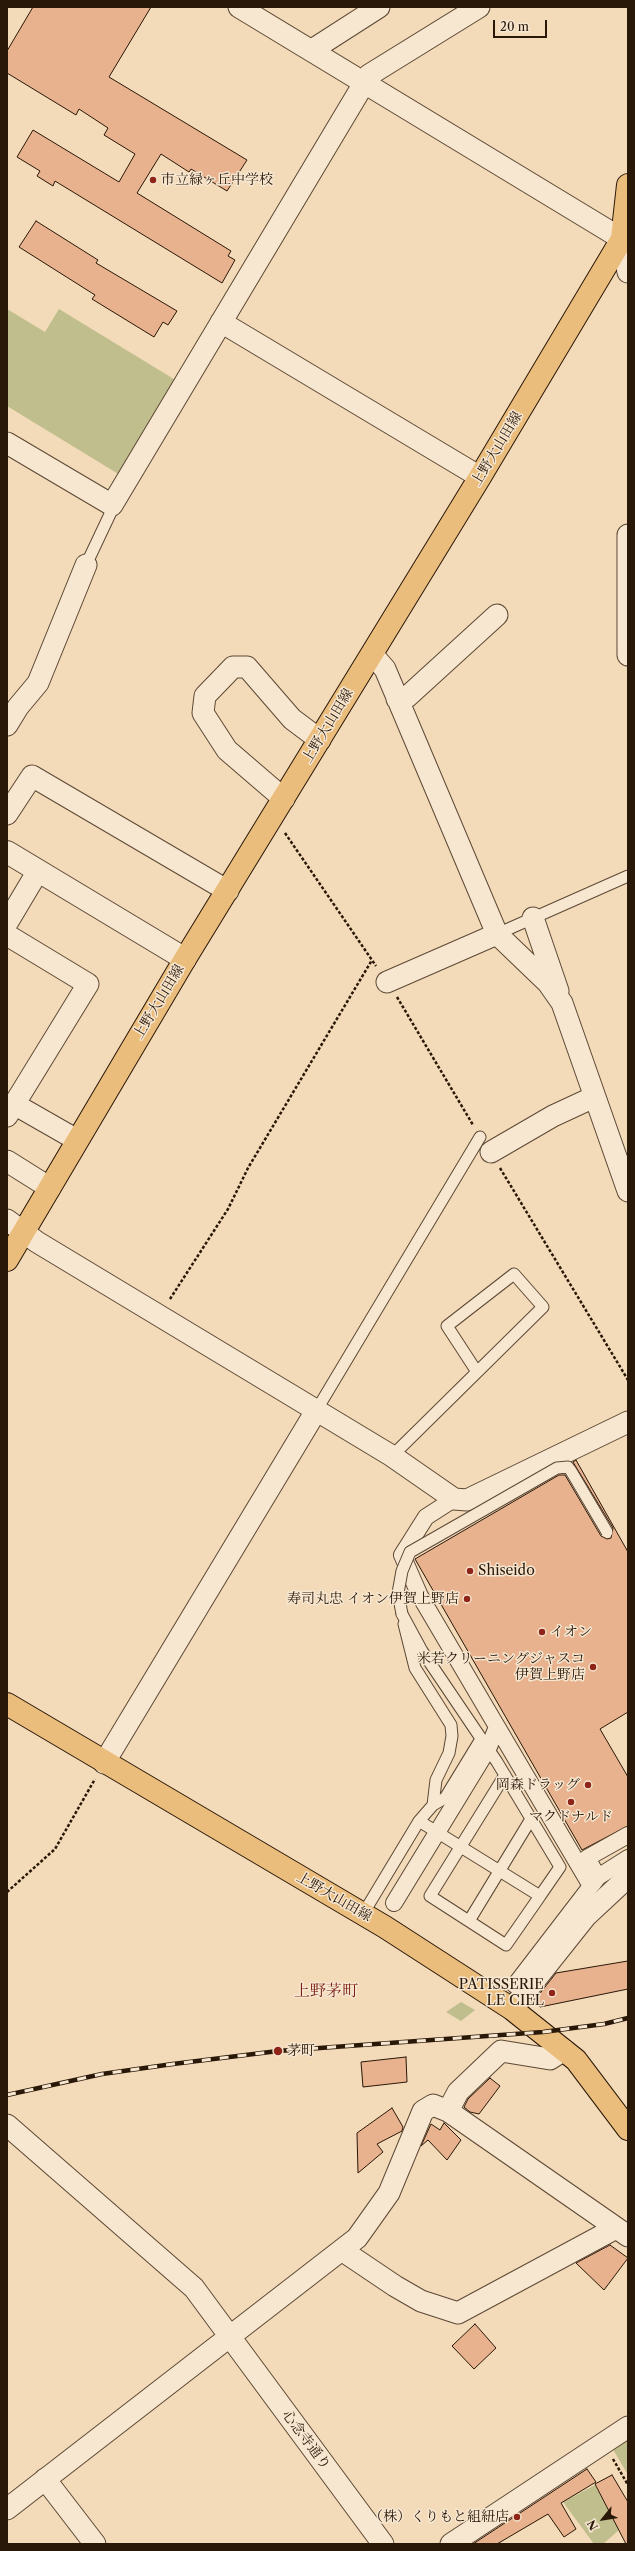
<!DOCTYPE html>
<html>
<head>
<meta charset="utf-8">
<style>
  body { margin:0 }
  #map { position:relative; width:635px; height:2551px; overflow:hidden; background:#f3dab8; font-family:"Libre Caslon Text",serif }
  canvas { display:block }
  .frame { position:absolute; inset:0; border:8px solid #291708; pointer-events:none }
  .north { position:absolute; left:583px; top:2499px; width:40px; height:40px; -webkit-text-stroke:3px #f7e7d1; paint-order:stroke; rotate:240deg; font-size:11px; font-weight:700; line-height:16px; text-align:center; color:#291708 }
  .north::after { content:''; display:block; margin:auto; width:14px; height:18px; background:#291708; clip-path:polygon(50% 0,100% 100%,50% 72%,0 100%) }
  .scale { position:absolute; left:493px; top:20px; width:54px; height:18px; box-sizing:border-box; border:2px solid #291708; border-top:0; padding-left:5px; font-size:12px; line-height:14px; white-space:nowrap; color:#291708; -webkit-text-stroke:3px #f7e7d1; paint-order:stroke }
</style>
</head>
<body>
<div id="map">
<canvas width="635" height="2551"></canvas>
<div class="frame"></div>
<div class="north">N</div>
<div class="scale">20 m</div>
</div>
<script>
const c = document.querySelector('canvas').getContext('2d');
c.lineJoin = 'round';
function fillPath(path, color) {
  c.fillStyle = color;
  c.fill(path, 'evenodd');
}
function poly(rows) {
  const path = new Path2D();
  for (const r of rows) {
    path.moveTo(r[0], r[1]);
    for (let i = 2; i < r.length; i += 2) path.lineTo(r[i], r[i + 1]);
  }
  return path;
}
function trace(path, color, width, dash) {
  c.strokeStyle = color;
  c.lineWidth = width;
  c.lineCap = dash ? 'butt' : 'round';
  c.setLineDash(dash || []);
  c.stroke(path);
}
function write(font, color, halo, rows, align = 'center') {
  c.font = font + ' "Libre Caslon Text","Noto Serif JP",serif';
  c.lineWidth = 3;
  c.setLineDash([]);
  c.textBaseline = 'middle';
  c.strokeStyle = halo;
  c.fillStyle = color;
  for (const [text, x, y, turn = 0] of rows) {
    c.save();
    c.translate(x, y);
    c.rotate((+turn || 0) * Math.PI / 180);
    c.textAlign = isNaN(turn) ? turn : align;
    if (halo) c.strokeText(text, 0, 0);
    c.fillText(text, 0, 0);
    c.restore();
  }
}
fillPath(poly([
  [7,309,45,332,59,309,177,381,120,475,7,406],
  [461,2002,475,2010,461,2021,446,2012],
  [628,2437,628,2475,611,2446],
  [595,2485,620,2529,603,2544,594,2544,563,2502]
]), '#bfbe8c');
const building = poly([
  [33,7,151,7,109,77,247,160,227,191,191,169,189,172,161,154,137,193,231,251,228,256,235,260,222,283,55,181,53,186,37,176,40,171,17,157,33,130,119,182,135,154,104,135,108,128,79,109,76,115,7,73,7,51,33,7],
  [36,221,98,260,96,263,177,311,168,325,163,322,154,337,92,299,95,295,19,247,36,221],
  [576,1460,628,1552,628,1712,600,1729,628,1777,628,1826,582,1850,415,1559,559,1475,565,1475,601,1536,607,1539,611,1538,613,1528,573,1462,576,1460],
  [628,1961,628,1989,540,2007,534,2001,556,1973,628,1961],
  [406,2057,407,2082,363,2087,361,2062,406,2057],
  [490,2078,500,2086,479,2114,470,2112,464,2107,468,2099,490,2078],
  [392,2108,403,2127,402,2131,377,2144,383,2152,358,2173,357,2133,392,2108],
  [444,2123,461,2140,447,2160,428,2140,421,2146,431,2124,440,2130,444,2123],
  [610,2245,628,2258,604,2290,576,2263,610,2245],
  [475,2324,496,2348,474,2369,452,2346,475,2324],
  [587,2469,596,2482,561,2503,576,2529,564,2537,548,2514,497,2544,473,2544,587,2469],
  [612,2475,628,2502,628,2544,626,2544,595,2484,612,2475]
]);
fillPath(building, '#e7b28d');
trace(building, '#291708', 1);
const service = poly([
  [86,565,111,512,112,505],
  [497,934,628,876],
  [316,1411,480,1137],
  [392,1456,543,1307,514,1274,447,1326,477,1372],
  [402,1614,422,1651,497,1762,560,1867,540,1896,419,1821],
  [404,1624,415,1668,451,1725,452,1736,449,1753,436,1780,433,1805],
  [505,1775,430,1896,506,1945,540,1896],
  [363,1914,419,1821,433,1805,445,1798,481,1739],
  [469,1921,531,1819]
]);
const pedestrian = poly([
  [454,1499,426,1517,402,1555,420,1596,591,1886,515,1985],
  [598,1877,587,1858,628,1835],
  [592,1885,598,1877,628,1858],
  [394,1903,488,1749,497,1727]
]);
const minor = poly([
  [239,7,622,239,628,272],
  [312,50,379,7],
  [221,322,480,477],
  [7,443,112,505,369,75,479,7],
  [628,535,628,655],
  [372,654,385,669,497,934,548,983,562,1003,628,1191],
  [397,699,407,697,497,615],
  [7,725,18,707,38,683,86,565],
  [284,799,227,750,203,713,205,696,233,667,247,667,292,719,320,740],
  [7,814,32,776,228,891],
  [533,918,558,991],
  [7,923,38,871],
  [7,935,88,984,7,1116],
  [387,982,497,934],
  [14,1104,77,1140],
  [491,1152,553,1116,594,1097],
  [7,1161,50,1188],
  [7,1220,37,1242,392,1456,454,1499,467,1500,628,1422],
  [104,1763,316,1411],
  [512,2009,586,1916,628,1877],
  [448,2111,458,2092,501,2051,550,2059,564,2050],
  [7,2125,194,2288,383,2544],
  [343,2251,395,2286,421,2301,458,2313,616,2228],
  [45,2479,95,2544],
  [7,2509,357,2238,389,2193,423,2111,433,2105,448,2111,628,2236],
  [451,2544,628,2427]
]);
const tertiary = poly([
  [7,852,185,959]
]);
const primary = poly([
  [7,1260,185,959,480,477,622,239,628,185],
  [7,1704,385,1927,512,2009,576,2060,628,2129]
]);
trace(service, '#5c4834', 13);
trace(pedestrian, '#5c4834', 18);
trace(minor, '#5c4834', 23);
trace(tertiary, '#5c4834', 24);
trace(primary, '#291708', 24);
trace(poly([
  [285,833,376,966],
  [397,997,473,1125],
  [500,1168,628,1380],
  [170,1299,228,1209,248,1168,372,960],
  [7,1892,55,1849,95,1779],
  [613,2459,628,2485]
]), '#291708', 2.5, [3, 2]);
trace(service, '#f7e7d1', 11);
trace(pedestrian, '#f7e7d1', 16);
trace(minor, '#f7e7d1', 21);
trace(tertiary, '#f7e7d1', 22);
trace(primary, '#eabd7c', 22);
const rail = poly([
  [7,2095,102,2074,173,2064,278,2051,543,2032,604,2024,628,2018]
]);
trace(rail, '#291708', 4.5);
trace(rail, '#f7e7d1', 3, [9]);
const serviceBridge = poly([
  [402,1614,398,1593,402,1571,410,1552,557,1468,568,1467,571,1471,607,1532]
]);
trace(serviceBridge, '#5c4834', 13, []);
trace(serviceBridge, '#f7e7d1', 11);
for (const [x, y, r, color] of [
  [153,180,4,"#8f2418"],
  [470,1571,4,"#8f2418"],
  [467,1599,4,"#8f2418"],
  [542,1632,4,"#8f2418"],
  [593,1667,4,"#8f2418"],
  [588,1785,4,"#8f2418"],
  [571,1802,4,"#8f2418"],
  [552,1993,4,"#8f2418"],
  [278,2051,5,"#8f2418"],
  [517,2517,4,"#8f2418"]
]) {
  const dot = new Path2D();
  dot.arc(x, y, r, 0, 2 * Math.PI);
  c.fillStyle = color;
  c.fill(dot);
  trace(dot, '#f7e7d1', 1.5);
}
write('14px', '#291708', '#f7e7d1', [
  ["市立緑ヶ丘中学校",161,180,"left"],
  ["Shiseido",478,1571,"left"],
  ["寿司丸忠 イオン伊賀上野店",459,1599],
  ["イオン",550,1632,"left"],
  ["米若クリーニングジャスコ",585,1659],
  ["伊賀上野店",585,1675],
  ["岡森ドラッグ",580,1785],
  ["マクドナルド",571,1817,"center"],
  ["PATISSERIE",544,1985],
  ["LE CIEL",544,2001],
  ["茅町",287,2051,"left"],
  ["（株）くりもと組紐店",509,2517]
], 'right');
write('14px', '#291708', '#f7e7d1', [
  ["上野大山田線",497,449,-59],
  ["上野大山田線",328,726,-59],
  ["上野大山田線",159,1002,-59],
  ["上野大山田線",334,1897,30],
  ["心念寺通り",306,2440,53]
]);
write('16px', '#7a1f14', '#f7e7d1', [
  ["上野茅町",326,1991]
]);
</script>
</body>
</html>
